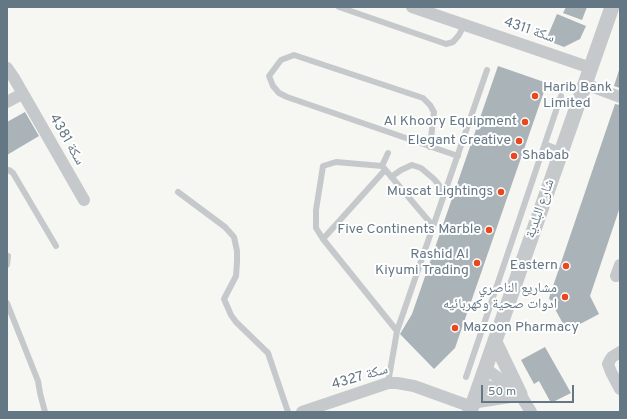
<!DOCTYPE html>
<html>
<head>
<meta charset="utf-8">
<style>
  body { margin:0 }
  #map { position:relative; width:627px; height:419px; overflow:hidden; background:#f6f6f2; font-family:Overpass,sans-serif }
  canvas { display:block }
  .frame { position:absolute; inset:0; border:8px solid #647785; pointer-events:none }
  .scale { position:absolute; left:481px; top:385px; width:93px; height:18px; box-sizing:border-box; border:2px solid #647785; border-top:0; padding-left:5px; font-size:12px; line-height:14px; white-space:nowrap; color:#647785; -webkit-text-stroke:3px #fff; paint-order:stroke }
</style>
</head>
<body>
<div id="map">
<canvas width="627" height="419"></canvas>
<div class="frame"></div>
<div class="scale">50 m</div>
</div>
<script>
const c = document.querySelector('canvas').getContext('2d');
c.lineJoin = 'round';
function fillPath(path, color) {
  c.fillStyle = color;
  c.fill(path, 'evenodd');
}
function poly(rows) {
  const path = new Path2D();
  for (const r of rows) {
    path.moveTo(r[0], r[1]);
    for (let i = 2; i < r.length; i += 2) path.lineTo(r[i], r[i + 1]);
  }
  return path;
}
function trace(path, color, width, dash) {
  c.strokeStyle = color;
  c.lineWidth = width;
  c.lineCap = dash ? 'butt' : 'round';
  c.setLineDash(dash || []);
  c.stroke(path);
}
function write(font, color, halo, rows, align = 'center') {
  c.font = font + ' Overpass,"Noto Naskh Arabic",sans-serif';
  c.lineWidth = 4;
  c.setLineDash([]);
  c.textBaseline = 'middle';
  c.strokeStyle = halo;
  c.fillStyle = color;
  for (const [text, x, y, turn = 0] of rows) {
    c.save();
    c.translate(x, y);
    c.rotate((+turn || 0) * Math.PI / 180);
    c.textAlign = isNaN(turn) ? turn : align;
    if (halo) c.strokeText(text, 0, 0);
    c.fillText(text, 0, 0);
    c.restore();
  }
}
fillPath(poly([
  [566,7,587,7,582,20,563,13],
  [557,14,586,26,580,39,564,47,546,40],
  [498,66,547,83,455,348,434,369,400,334,412,314],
  [620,67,620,88,614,86],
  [615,104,620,105,620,207,590,296,599,314,567,331,549,298],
  [25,112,39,136,7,155,7,122],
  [545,347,571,393,551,403,539,381,534,384,521,360]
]), '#aab3b8');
trace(poly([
  [339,7,446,44,453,42,459,35,464,25],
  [545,144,562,151],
  [430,147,434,112,430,105,423,98,294,55,281,60,269,76,273,86,279,93,287,97,458,156],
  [388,153,382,166,336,162,323,166,316,210,316,228,323,239,397,331,388,383],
  [383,167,433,226],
  [7,171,9,170,13,173,56,246],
  [391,177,401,170,412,165,421,168,434,179,439,185,444,195],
  [178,192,225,227,234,237,237,251,237,262,236,276,224,299,231,315,236,322,268,353,288,412],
  [323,239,385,170],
  [7,265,8,256],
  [7,303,38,381,40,393,45,412],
  [397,331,487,70],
  [466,377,561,96]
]), '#c6c9cc', 6);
trace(poly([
  [412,7,591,68],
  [7,68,14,78,84,200],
  [585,84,620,97],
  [7,102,22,94],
  [616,276,620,265],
  [620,352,612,357,610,360,608,364,611,372,620,389],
  [485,368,520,394,531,412],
  [479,384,515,393],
  [302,412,388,383,397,383,414,386,472,407]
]), '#c6c9cc', 12);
trace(poly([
  [474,401,520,394,495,342],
  [470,412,612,7]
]), '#c6c9cc', 15);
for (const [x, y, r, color] of [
  [535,96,4,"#eb471e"],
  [525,122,4,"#eb471e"],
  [519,141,4,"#eb471e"],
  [514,156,4,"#eb471e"],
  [501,192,4,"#eb471e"],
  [489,230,4,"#eb471e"],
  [477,263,4,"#eb471e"],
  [566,266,4,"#eb471e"],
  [565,297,4,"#eb471e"],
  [455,328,4,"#eb471e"]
]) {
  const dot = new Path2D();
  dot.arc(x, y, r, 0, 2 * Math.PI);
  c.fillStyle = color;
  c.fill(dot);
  trace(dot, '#fff', 1.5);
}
write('14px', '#647785', '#fff', [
  ["سكة 4311",529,31,19],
  ["سكة 4381",66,140,60],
  ["شارع البلدية",541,209,-71],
  ["سكة 4327",360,378,-16]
]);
write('14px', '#647785', '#fff', [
  ["Harib Bank",543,88,"left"],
  ["Limited",543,104,"left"],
  ["Al Khoory Equipment",517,122],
  ["Elegant Creative",511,141],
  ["Shabab",522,156,"left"],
  ["Muscat Lightings",493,192],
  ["Five Continents Marble",481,230],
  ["Rashid Al",469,255],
  ["Kiyumi Trading",469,271],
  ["Eastern",558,266],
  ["مشاريع الناصري",557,289],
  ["ادوات صحية وكهربائيه",557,305],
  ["Mazoon Pharmacy",463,328,"left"]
], 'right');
</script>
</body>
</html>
